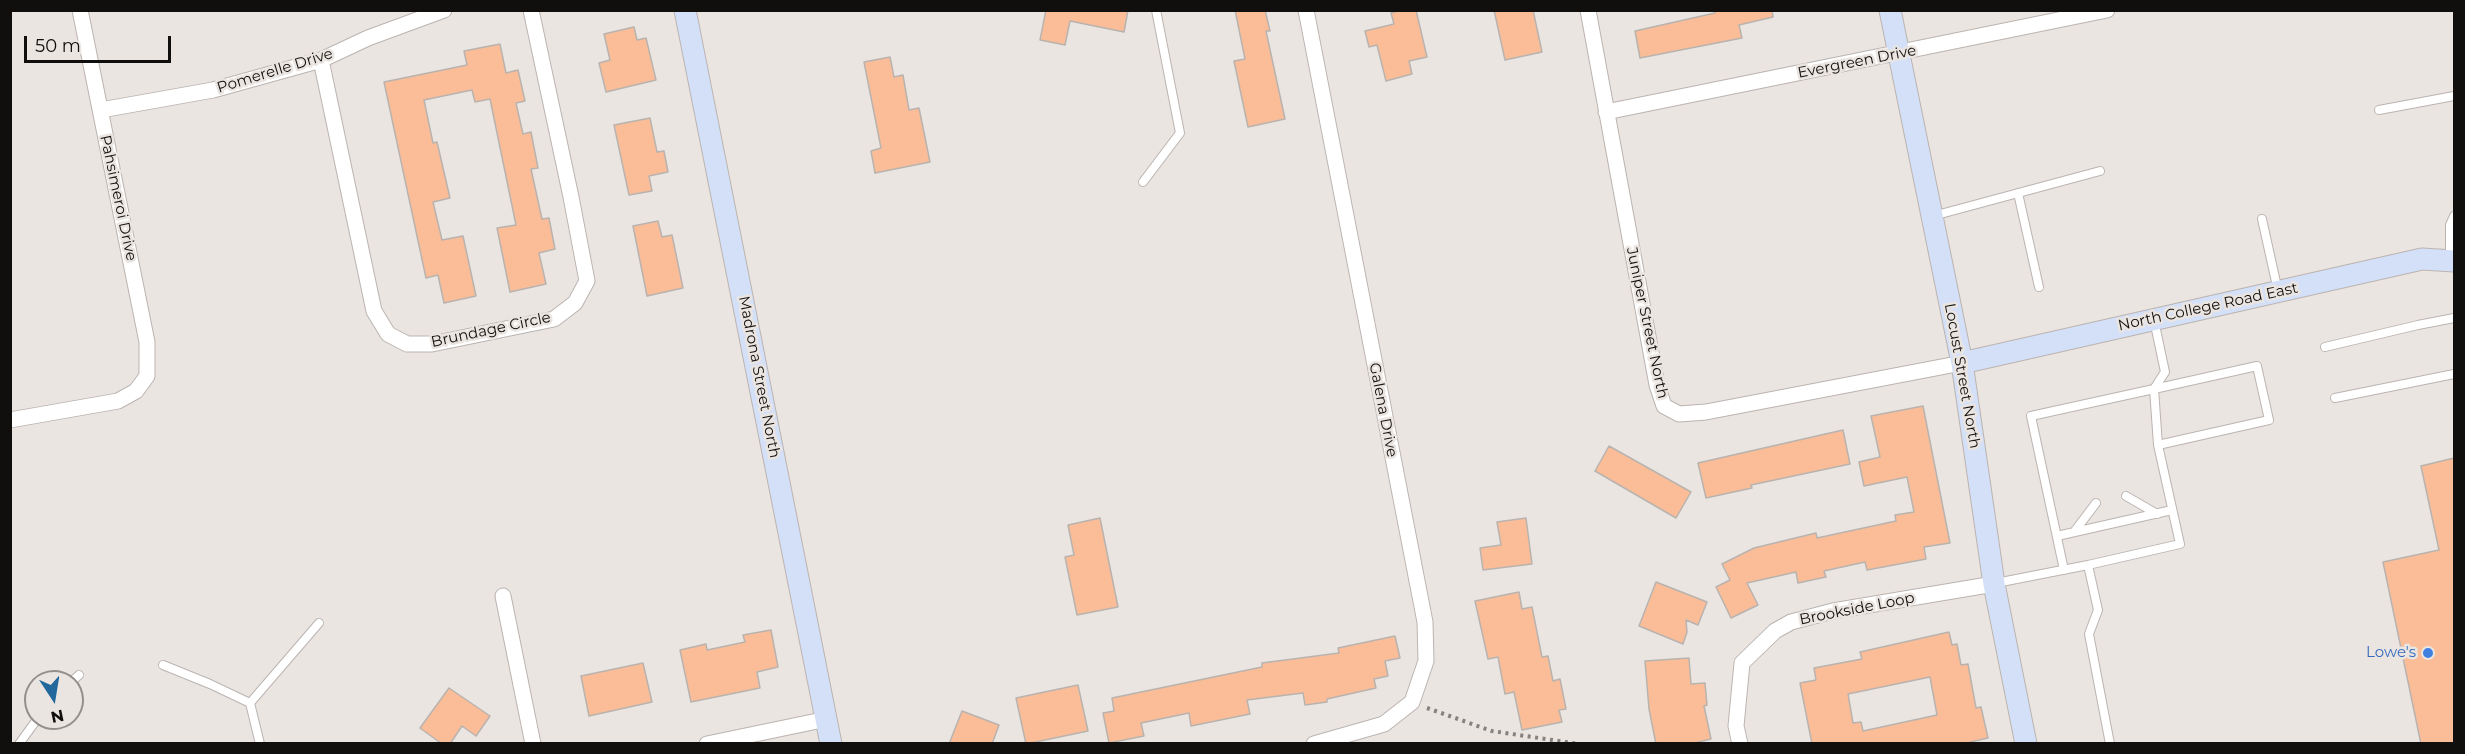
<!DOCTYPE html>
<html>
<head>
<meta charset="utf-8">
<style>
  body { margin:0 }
  #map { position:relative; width:2465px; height:754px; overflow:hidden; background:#ebe5e1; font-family:Montserrat,sans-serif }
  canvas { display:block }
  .frame { position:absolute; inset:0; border:12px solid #110f0e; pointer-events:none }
  .north { position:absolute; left:24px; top:670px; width:60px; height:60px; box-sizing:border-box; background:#ebe5e1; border:2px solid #948f8d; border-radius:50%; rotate:168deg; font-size:16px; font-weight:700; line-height:24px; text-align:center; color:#110f0e }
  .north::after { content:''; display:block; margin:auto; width:21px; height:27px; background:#22689d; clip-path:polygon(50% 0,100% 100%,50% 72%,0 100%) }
  .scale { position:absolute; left:24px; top:36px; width:147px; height:27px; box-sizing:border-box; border:3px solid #110f0e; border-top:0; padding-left:8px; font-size:18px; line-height:21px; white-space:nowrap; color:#110f0e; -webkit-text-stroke:4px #ebe5e1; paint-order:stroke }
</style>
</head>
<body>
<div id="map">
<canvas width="2465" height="754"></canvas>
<div class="frame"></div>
<div class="north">N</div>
<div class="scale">50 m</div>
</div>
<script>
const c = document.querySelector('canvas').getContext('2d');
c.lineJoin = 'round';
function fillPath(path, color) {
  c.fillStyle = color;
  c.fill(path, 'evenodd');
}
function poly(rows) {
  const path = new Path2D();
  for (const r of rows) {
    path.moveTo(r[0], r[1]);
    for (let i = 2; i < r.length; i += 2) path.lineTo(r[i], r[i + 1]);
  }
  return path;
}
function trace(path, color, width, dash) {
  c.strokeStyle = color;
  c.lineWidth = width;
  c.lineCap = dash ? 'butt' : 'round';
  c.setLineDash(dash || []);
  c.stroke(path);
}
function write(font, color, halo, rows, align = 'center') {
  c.font = font + ' Montserrat,sans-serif';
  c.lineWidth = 5;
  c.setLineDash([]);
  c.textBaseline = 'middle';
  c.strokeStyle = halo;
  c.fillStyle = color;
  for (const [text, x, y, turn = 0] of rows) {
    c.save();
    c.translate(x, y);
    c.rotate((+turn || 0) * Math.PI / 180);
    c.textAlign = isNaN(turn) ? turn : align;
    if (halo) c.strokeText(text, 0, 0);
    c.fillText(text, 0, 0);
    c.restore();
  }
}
const building = poly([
  [1046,10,1128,10,1124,32,1070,21,1065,45,1040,40,1046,10],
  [1235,10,1265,10,1270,31,1266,31,1285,119,1248,127,1234,61,1245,59,1235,10],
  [1402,10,1416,10,1427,57,1409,61,1412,74,1386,81,1377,45,1369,47,1365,31,1394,24,1391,13,1402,10],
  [1494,10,1533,10,1542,52,1505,60,1494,10],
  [1715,10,1772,10,1773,17,1739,25,1742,38,1640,58,1635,31,1715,13,1715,10],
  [634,27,637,40,646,38,656,80,606,92,599,63,610,60,604,34,634,27],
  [500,44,506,73,518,70,525,101,516,103,523,134,531,132,538,168,531,169,542,219,549,218,555,249,539,253,546,284,510,292,497,228,516,225,490,99,475,102,472,90,424,100,433,143,437,142,450,198,433,202,442,240,463,236,476,296,444,303,438,275,426,278,384,82,467,65,464,51,500,44],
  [890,57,894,77,903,75,909,110,919,108,930,162,875,173,871,151,881,148,864,62,890,57],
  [650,118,657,152,664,151,668,172,649,176,652,191,629,195,614,125,650,118],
  [658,221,662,237,672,235,683,288,647,296,633,226,658,221],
  [1923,406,1950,543,1924,547,1926,559,1867,570,1865,562,1824,571,1826,577,1798,583,1796,572,1747,583,1758,605,1731,618,1716,587,1730,580,1722,564,1754,548,1816,533,1817,538,1896,521,1895,515,1914,512,1907,477,1864,486,1859,462,1880,457,1871,416,1923,406],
  [1843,430,1850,464,1751,485,1752,488,1706,498,1698,463,1843,430],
  [1609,446,1691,492,1676,518,1595,471,1609,446],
  [2454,458,2454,744,2421,744,2383,562,2439,550,2421,466,2454,458],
  [1100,518,1118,607,1077,615,1065,557,1074,555,1068,525,1100,518],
  [1526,518,1532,564,1483,570,1480,548,1501,545,1497,522,1526,518],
  [1656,582,1707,602,1698,625,1686,620,1687,632,1683,644,1639,626,1656,582],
  [1519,592,1522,609,1532,607,1542,657,1548,656,1553,681,1560,679,1566,709,1559,710,1562,722,1522,730,1514,692,1505,694,1498,657,1488,659,1475,601,1519,592],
  [771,630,778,667,757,672,760,688,691,702,680,650,706,644,707,650,745,642,743,635,771,630],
  [1949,632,1952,645,1957,644,1961,665,1968,664,1976,708,1981,707,1988,738,1962,744,1812,744,1800,683,1816,680,1814,668,1862,659,1860,652,1949,632],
  [1930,677,1937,715,1863,731,1861,722,1853,723,1848,694,1930,677],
  [1395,636,1400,658,1385,661,1388,676,1374,679,1376,688,1327,699,1327,702,1305,705,1303,693,1247,700,1250,714,1191,726,1189,713,1141,723,1144,736,1109,743,1103,713,1114,711,1112,698,1262,667,1262,663,1339,653,1338,648,1395,636],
  [1689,658,1691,684,1705,683,1707,705,1704,706,1711,739,1690,744,1656,744,1649,709,1645,661,1689,658],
  [643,663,652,702,589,716,581,676,643,663],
  [1078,685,1088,731,1026,744,1016,698,1078,685],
  [449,688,490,716,476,736,462,726,450,744,442,744,420,728,449,688],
  [962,711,999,725,992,744,949,744,962,711]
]);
fillPath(building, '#fabd98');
trace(building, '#b9b3af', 1.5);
const lane = poly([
  [2379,110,2454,96],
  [1143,182,1180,133,1156,10],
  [2018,193,2039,287],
  [1933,216,2100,171],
  [2262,219,2278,291],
  [2450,260,2450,225,2454,216],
  [2325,347,2418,325,2454,318],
  [2154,389,2257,366,2269,420,2158,445],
  [2154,389,2165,372,2154,320],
  [2335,398,2454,374],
  [2126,496,2157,514],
  [2074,532,2096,503],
  [2057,536,2172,510],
  [2064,570,2031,416,2154,389,2158,445,2180,544,2088,565],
  [1996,583,2088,565,2098,610,2089,634,2110,744],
  [163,665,210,684,250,703],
  [71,682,79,675],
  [19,744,38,718],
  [260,744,250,703,319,623]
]);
const street = poly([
  [1306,10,1425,622,1426,661,1412,702,1384,724,1314,744],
  [1588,10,1657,385,1664,406,1679,414,1706,412,1962,363],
  [321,60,374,311,388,334,407,344,432,344,554,319,575,303,587,281,571,197,531,10],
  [101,110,213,90,321,60,368,38,444,10],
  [1606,112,2107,10],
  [10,420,118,401,136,391,147,376,147,342,80,10],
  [503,596,533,744],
  [707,744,827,719],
  [1740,744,1736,726,1742,663,1775,631,1791,622,1833,611,1994,584]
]);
const secondary = poly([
  [685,10,831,744],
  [1890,10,1962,363,1994,584,2026,744],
  [1962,363,2422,259,2454,261]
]);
trace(lane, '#bbb4b1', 10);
trace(street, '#bbb4b1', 17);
trace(secondary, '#bbb4b1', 23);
trace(poly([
  [1427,708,1492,731,1579,744]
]), '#86827f', 4, [3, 4.5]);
trace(lane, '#fff', 8);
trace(street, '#fff', 15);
trace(secondary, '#d3e0f8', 21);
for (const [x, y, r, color] of [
  [2428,653,6,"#3f7fe0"]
]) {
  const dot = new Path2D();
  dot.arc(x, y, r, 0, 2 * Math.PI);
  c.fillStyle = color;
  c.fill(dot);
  trace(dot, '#ebe5e1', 2);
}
write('15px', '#110f0e', '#ebe5e1', [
  ["Evergreen Drive",1857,62,-11],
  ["Pomerelle Drive",275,71,-17],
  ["Pahsimeroi Drive",118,198,78],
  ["North College Road East",2208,307,-12],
  ["Juniper Street North",1647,323,78],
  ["Brundage Circle",491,330,-12],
  ["Locust Street North",1962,376,80],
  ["Madrona Street North",759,377,79],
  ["Galena Drive",1383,410,79],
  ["Brookside Loop",1857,609,-11]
]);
write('15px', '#366cbe', '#ebe5e1', [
  ["Lowe's",2416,653]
], 'right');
</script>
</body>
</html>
